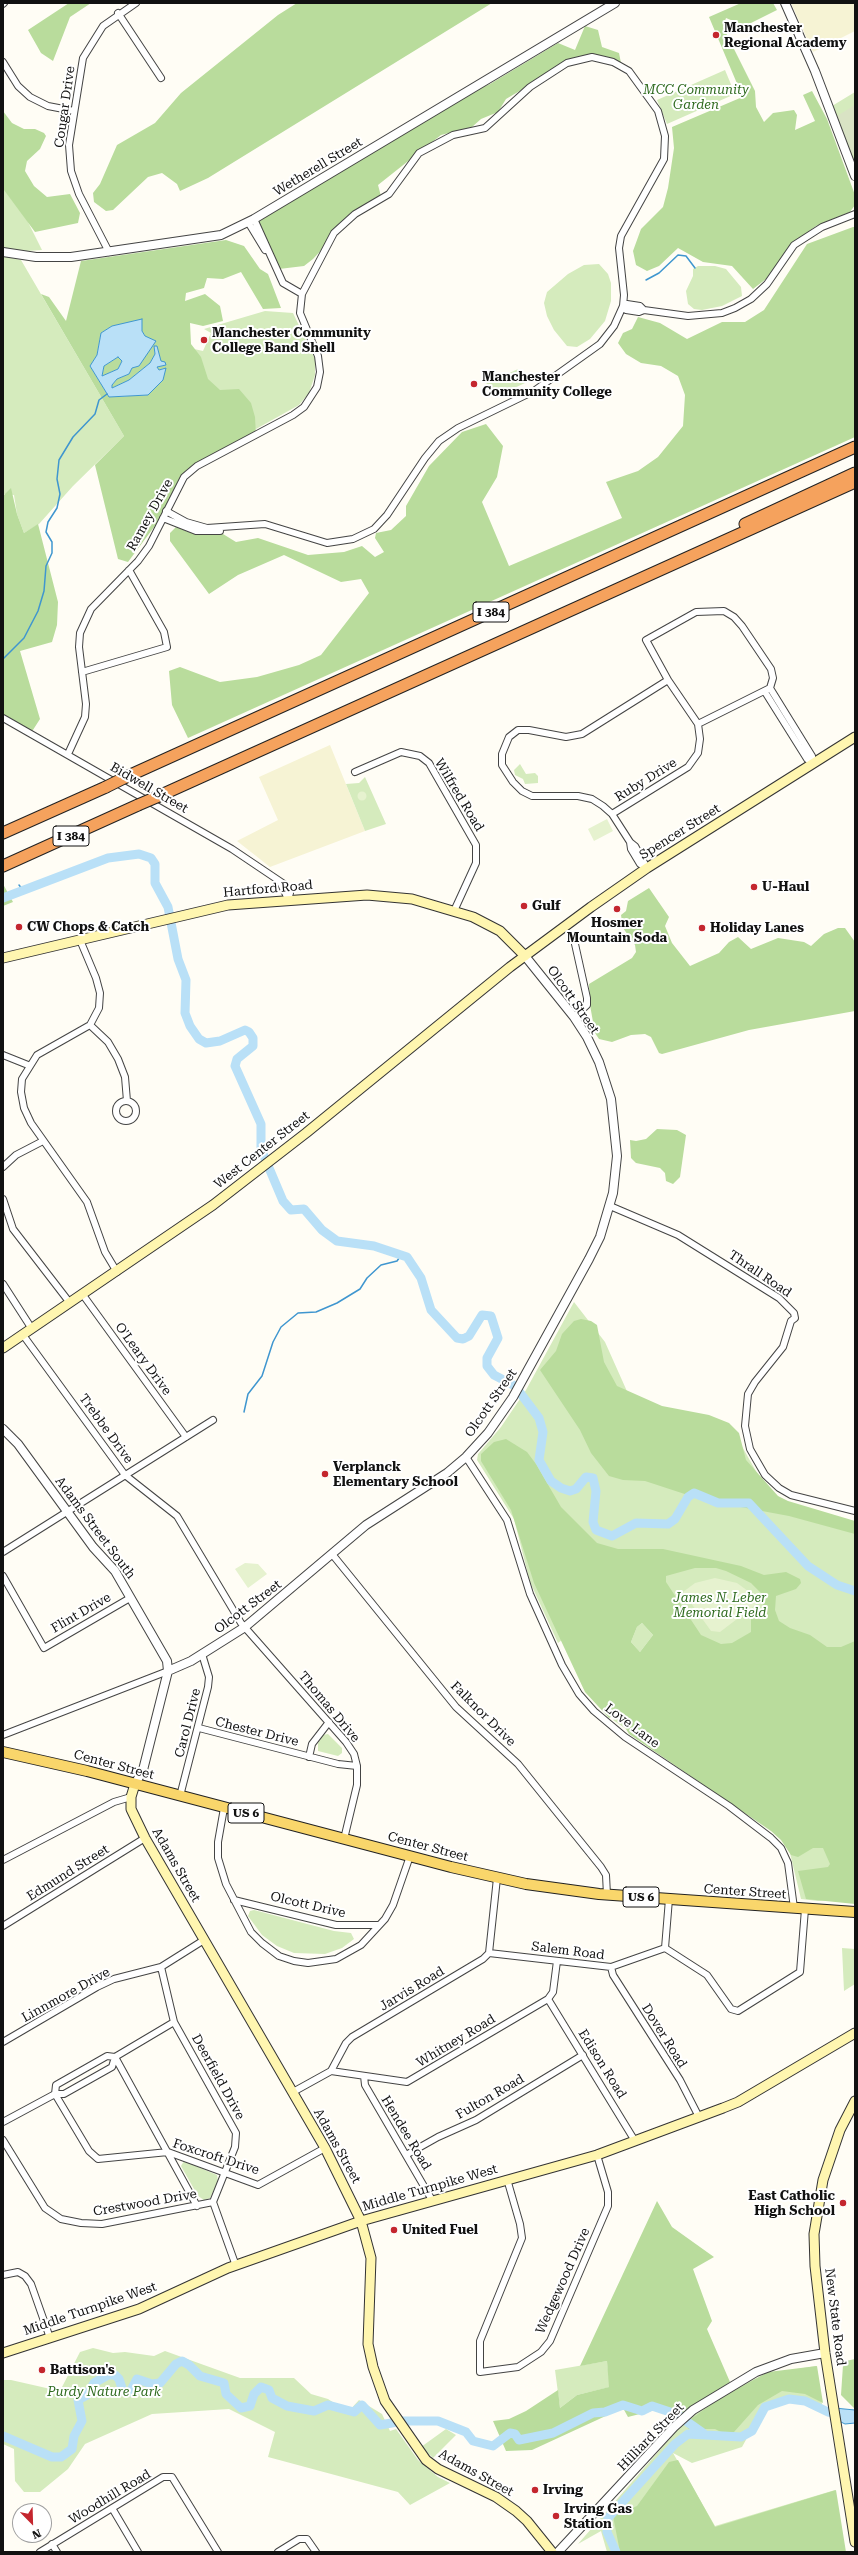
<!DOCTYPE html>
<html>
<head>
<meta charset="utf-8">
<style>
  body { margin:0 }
  #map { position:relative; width:858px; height:2555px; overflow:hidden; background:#fffdf5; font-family:"Roboto Serif",serif }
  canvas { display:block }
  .frame { position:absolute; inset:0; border:4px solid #111; pointer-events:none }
  .north { position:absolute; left:12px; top:2503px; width:40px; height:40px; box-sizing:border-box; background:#fff; border:1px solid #a0a0a0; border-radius:50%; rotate:157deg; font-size:11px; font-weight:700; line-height:16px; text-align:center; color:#111 }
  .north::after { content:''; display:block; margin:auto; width:14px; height:18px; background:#c4262e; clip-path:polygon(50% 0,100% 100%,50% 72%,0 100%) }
</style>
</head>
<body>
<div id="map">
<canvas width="858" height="2555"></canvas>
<div class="frame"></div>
<div class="north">N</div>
</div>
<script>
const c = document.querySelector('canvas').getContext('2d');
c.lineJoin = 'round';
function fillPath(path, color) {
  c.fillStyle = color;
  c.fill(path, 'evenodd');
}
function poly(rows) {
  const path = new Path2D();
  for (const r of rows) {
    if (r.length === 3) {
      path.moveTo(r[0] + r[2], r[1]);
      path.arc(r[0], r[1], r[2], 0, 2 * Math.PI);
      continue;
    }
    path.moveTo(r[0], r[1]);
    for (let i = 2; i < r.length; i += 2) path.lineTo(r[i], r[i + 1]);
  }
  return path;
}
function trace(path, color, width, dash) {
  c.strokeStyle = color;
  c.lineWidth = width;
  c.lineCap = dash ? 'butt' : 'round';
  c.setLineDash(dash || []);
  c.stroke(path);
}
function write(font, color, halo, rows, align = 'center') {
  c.font = font + ' "Roboto Serif",serif';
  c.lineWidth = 4;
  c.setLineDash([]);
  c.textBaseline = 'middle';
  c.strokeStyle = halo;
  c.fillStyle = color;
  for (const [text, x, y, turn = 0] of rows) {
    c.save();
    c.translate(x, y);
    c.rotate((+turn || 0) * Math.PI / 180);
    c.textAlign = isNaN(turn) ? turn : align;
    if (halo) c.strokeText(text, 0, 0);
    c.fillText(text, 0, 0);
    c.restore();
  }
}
fillPath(poly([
  [791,3,855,3,855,31,813,52],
  [330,745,365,831,270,867,237,841,278,820,259,777]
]), '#f6f3d4');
fillPath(poly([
  [725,70,735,94,667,124,657,100],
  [855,92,855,166,832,106],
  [3,187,27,220,42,250,26,251,3,248],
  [3,256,21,260,124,436,73,486,39,524,24,533,17,514,14,495,4,494,3,496],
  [599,264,608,274,611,283,611,301,605,321,590,339,577,347,567,346,554,330,547,316,544,303,547,292,568,274,584,265],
  [698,266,715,266,726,269,741,287,742,296,722,306,702,310,694,309,688,304,686,291,693,276,693,269],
  [265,311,293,313,315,359,315,375,309,393,299,405,256,429,206,397,194,349,203,351,211,333,204,329],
  [518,369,524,377,525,383,495,397,490,396,486,386,488,378,498,373,501,377],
  [520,764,526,774,535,773,538,776,538,783,525,784,523,779,515,775,514,770],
  [365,777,386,824,365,831,346,784,359,783],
  [574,1302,605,1342,630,1398,730,1425,771,1498,855,1522,855,1899,818,1901,801,1899,790,1853,777,1833,613,1720,708,1648,652,1571,558,1643,530,1582,514,1519,477,1460,478,1454,501,1427,526,1390],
  [642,1623,653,1635,640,1652,631,1642,637,1627],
  [328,1734,342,1748,342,1753,338,1756,318,1751,318,1743,323,1735],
  [254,1910,334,1931,351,1933,354,1939,342,1948,325,1954,294,1953,277,1946,262,1935,248,1916,250,1911],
  [842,1948,855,1949,855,1984,844,1991],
  [184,2161,217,2175,218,2181,210,2198,204,2200,198,2196,181,2166],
  [93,2348,113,2353,125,2352,154,2356,165,2351,240,2378,294,2378,311,2394,328,2399,348,2412,359,2400,382,2414,390,2431,396,2429,418,2460,438,2477,450,2483,410,2505,398,2492,268,2457,275,2432,229,2409,152,2414,85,2444,68,2469,40,2492,24,2492,15,2481,14,2449,3,2444,3,2380,11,2380,55,2390,62,2387,80,2352],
  [607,2361,610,2387,577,2395,560,2408,555,2370],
  [816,2366,823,2410,801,2400,779,2401,763,2409,742,2447,692,2463,673,2453,715,2526,835,2490,844,2552,607,2552,601,2531,578,2544,685,2421,696,2413,734,2389,765,2374],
  [446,2429,456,2435,433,2458,421,2447]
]), '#d5ebbd');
fillPath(poly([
  [69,3,91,3,70,17,53,61,41,53,28,30],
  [297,3,492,3,208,178,180,191,177,184,162,173,148,177,113,210,106,211,94,202,93,193,100,184,117,145,155,123,181,93,278,15],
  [741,3,773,3,777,10,745,26,726,18,723,27,755,91,756,107,764,122,773,113,794,110,797,115,795,130,815,121,803,95,812,91,827,119,855,195,855,205,850,212,816,226,793,243,766,279,753,289,732,266,703,262,678,248,659,266,647,271,636,265,633,251,641,229,663,207,668,188,674,148,672,127,740,98,741,93,709,17],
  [585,26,598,30,602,47,619,53,621,63,592,57,567,63,506,99,498,112,481,119,472,127,441,135,378,185,382,200,355,214,313,259,304,266,279,269,254,219,455,99,490,84,558,43,575,50],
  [3,111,12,123,24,129,35,129,44,133,46,136,40,149,27,161,25,171,34,186,47,197,70,194,80,213,78,223,35,232,4,190],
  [853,227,855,227,855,437,188,738,172,705,169,671,180,667,220,682,257,677,299,665,321,655,369,593,361,579,341,582,284,555,238,575,209,594,170,541,170,533,176,527,196,535,223,534,236,542,258,538,308,555,344,552,362,546,375,557,384,552,375,538,376,533,391,530,406,516,406,506,429,466,462,432,486,424,503,446,497,477,482,502,509,566,622,518,606,482,638,471,658,457,683,426,685,395,678,376,661,366,641,363,626,354,618,343,623,333,632,329,638,317,660,323,687,339,722,322,745,322,764,310,807,244],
  [226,240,244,246,260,269,268,274,281,308,263,309,241,272,223,279,207,278,204,288,186,293,185,301,205,294,220,306,223,321,203,326,190,323,191,344,201,357,208,379,220,390,239,389,251,403,255,417,256,435,184,477,166,511,128,562,118,559,95,465,124,436,41,294,49,297,66,321,81,261],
  [142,320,142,331,145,336,155,341,139,366,132,368,129,374,117,379,112,385,112,388,129,380,150,363,155,354,154,347,157,347,161,362,166,365,157,367,159,370,165,368,163,380,148,395,109,397,90,366,97,355,101,333,112,326],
  [118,357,122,361,118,369,102,376,104,366],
  [11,488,17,514,24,533,38,524,58,602,57,625,52,642,20,651,40,719,31,733,3,720,3,496],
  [3,884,13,902,3,906],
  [649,888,669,917,665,926,672,943,690,966,719,953,729,942,738,937,751,949,778,938,804,942,811,946,824,934,838,928,845,928,855,942,855,1011,749,1030,662,1054,659,1053,651,1037,645,1034,631,1035,612,1042,599,1039,595,1033,590,1005,589,984,632,958,636,952,635,945,623,928,621,915,626,911,628,901],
  [657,1129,677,1130,686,1135,680,1177,673,1184,666,1181,665,1173,660,1168,636,1163,631,1158,630,1140,636,1141,646,1139],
  [581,1319,591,1321,597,1325,604,1362,617,1386,662,1406,709,1415,729,1423,739,1433,746,1460,778,1496,788,1501,855,1521,855,1534,789,1516,703,1500,645,1481,623,1480,609,1476,591,1453,580,1430,540,1370,556,1351,562,1334,574,1321],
  [506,1439,527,1452,536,1464,561,1507,597,1543,618,1549,663,1549,741,1566,764,1575,786,1572,800,1579,801,1583,796,1589,776,1596,775,1610,779,1621,790,1628,810,1635,827,1647,841,1647,855,1641,855,1904,806,1899,798,1871,828,1867,830,1864,823,1848,813,1848,798,1857,791,1855,781,1840,771,1831,629,1734,626,1729,628,1720,619,1712,609,1718,585,1692,534,1583,511,1510,481,1461,481,1454,494,1442],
  [695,1568,716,1568,726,1571,751,1583,763,1595,765,1601,760,1610,751,1618,751,1632,732,1643,721,1644,701,1635,666,1582,666,1576],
  [642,1623,653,1635,640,1652,631,1642,637,1627],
  [657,2201,672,2227,714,2257,693,2269,712,2321,707,2329,730,2382,674,2423,663,2408,628,2417,623,2408,532,2450,506,2451,493,2421,509,2419,526,2411,558,2390,560,2408,577,2395,609,2387,607,2361,580,2366],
  [855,2359,855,2409,841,2395,843,2365,846,2361],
  [817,2366,823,2403,805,2394,782,2391,758,2405,734,2432,727,2435,715,2429,689,2429,684,2424,716,2401,768,2372],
  [678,2460,715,2527,836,2490,846,2552,620,2552,613,2516,637,2506,669,2462]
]), '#b9dc9c');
fillPath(poly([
  [855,105,855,153,852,154,837,116]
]), '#d9e3c4');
fillPath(poly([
  [362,796,4.5],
  [607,819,613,831,594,841,588,829],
  [245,1563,258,1564,267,1574,248,1588,235,1569],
  [715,1578,737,1583,748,1591,758,1603,720,1632,711,1631,683,1592,695,1583]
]), '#e6f2cf');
const water = poly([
  [142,319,142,331,145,336,156,341,139,366,132,368,129,374,117,379,112,385,112,388,129,380,150,363,155,354,154,346,157,346,161,361,165,362,166,365,157,367,159,370,166,368,163,380,148,395,109,397,90,366,97,355,101,333,112,326,142,319],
  [118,357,122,361,118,369,102,376,104,366,118,357],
  [834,2408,855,2410,855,2423,845,2424,837,2420,834,2408]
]);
fillPath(water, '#b9e0f7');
trace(water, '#3f96cf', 1);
trace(poly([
  [646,280,659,273,678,255,686,256,695,268],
  [3,659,24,638,38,611,44,591,46,566,52,553,52,542,46,532,48,522,57,508,60,494,57,479,59,460,73,437,95,414,99,400,107,394],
  [19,885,23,890],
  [244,1412,248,1394,262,1376,273,1342,281,1327,298,1313,316,1312,337,1303,360,1289,367,1278,381,1265,397,1261,402,1254]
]), '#3f96cf', 1.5);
trace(poly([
  [3,898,108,858,139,854,151,858,155,864,155,883,168,907,178,959,186,980,185,1013,190,1026,199,1039,206,1043,220,1041,245,1030,249,1032,253,1038,253,1046,237,1059,235,1066,261,1124,261,1149,283,1201,291,1210,304,1209,322,1230,337,1241,374,1246,407,1257,421,1278,431,1310,457,1338,463,1339,469,1336,482,1315,491,1316,498,1338,487,1358,487,1366,494,1375,515,1386,539,1418,543,1432,539,1460,551,1481,561,1488,570,1491,576,1489,586,1477,593,1478,596,1491,593,1522,596,1530,612,1536,636,1523,668,1524,675,1519,688,1497,694,1493,718,1503,749,1503,808,1566,837,1585,855,1591],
  [686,2421,703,2433],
  [3,2436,52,2457,61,2457,72,2449,74,2436,82,2421,78,2400,87,2395,94,2383,108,2375,115,2375,119,2379,123,2391,130,2392,137,2379,152,2384,160,2383,176,2364,182,2361,189,2365,200,2376,224,2383,226,2394,241,2408,250,2406,254,2394,261,2387,269,2390,272,2398,287,2406,314,2411,328,2405,354,2412,362,2405,380,2425,403,2421,438,2421,466,2432,473,2441,493,2446,510,2433,515,2434,519,2440,553,2433,593,2413,605,2412,623,2405,642,2411,652,2406,679,2415],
  [616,2552,607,2532,608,2518,675,2444,688,2434,741,2437,752,2431,765,2407,789,2399,805,2401,828,2412,855,2417]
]), '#b9e0f7', 9);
const minor = poly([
  [3,4,4,3],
  [118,13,161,78],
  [3,62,18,86,30,97,48,106,74,111],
  [248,222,265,250],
  [109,252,79,194,71,171,69,145,83,58,103,26,136,3],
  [623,306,626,310,639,312,644,310,688,316,722,313,735,308,751,299,767,284,794,245,822,227,855,214],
  [623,306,627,304,640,306,644,310],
  [166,511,186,522,207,528,265,524,327,543,353,539,374,529,387,515,425,458,439,441,458,428,534,391,600,344,614,326,623,306,624,295,619,248,621,236,664,159,665,136,658,111,629,71,613,62,592,57,567,63,530,87,485,128,453,135,419,153,389,194,355,214,334,233,302,294],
  [163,518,196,531,220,531],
  [82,672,167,647,164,632,129,570],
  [765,692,807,759,813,764],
  [3,718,232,849,287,886,290,893,288,899],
  [698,724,768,689],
  [68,754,85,717,86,704,79,647,80,633,91,609,138,561,149,546,184,477,197,466,293,415,304,407,317,387,320,372,318,356,300,313,302,294,283,283,254,219],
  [355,772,401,752,420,756,429,763,476,845,476,863,454,911],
  [612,814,688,767,698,753,700,739,698,724,668,680,646,640,696,612,724,611,734,617,742,626,771,669,773,678,770,688,812,756,813,764],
  [630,842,631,849,640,864,647,868],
  [647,868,635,846,630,842,612,814,603,806,592,799,578,796,532,796,522,791,513,782,502,765,502,754,509,737,518,730,529,730,566,737,582,734,668,680],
  [281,884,288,899],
  [80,940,96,978,100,993,99,1008,90,1025,37,1055,22,1079,21,1092,24,1108,31,1123,87,1202,105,1252,117,1272],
  [574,1017,587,1005,587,998,575,944],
  [90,1025,108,1042,118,1059,125,1077,127,1101],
  [3,1055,28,1065],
  [126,1111,10],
  [3,1167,16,1155,43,1141],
  [3,1199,13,1229,70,1303],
  [610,1206,678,1235,779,1298,794,1313,795,1318,791,1321,783,1347,755,1382,748,1394,745,1426,750,1449,765,1475,779,1488,791,1495,855,1511],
  [3,1284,32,1329],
  [83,1295,186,1437],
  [23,1335,125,1475,177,1516,241,1623,346,1742,354,1754,357,1766,357,1785,344,1839],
  [466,1457,507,1520,530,1594,562,1665,579,1694,594,1711,625,1737,729,1806,771,1838,781,1848,788,1863,794,1908],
  [3,1552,213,1420],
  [332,1554,456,1707,518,1764,601,1867,606,1875,607,1895],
  [3,1576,44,1648,130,1598],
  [199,1728,338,1764,357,1766],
  [3,1735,168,1671],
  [309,1757,312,1744,329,1722],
  [180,1796,208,1687,209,1677,202,1654],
  [224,1808,218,1842,218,1858,226,1884,251,1932,262,1943,279,1956,294,1961,308,1963,336,1959,361,1945,385,1919,393,1905,410,1856],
  [3,1860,114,1802,131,1797],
  [234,1900,336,1925,378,1925],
  [3,1926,145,1838],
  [665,1948,707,1975,731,2009,738,2011,800,1972,805,1909],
  [489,1953,611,1967,665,1948,669,1899],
  [161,1967,174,2022,236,2133,235,2147,213,2202,236,2266],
  [611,1967,613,1975,680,2080,699,2117],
  [548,1999,635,2141],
  [3,2042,97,1987,114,1979,161,1967,204,1940],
  [115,2057,197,2206],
  [331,2071,407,2082,548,1999,553,1992,557,1961],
  [364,2076,365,2085,432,2200],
  [293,2092,331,2071,346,2043,352,2037,483,1959,489,1953,497,1878],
  [55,2094,89,2151,98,2159,168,2152,258,2185,325,2148],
  [55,2094,56,2085,107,2056,115,2057,174,2022],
  [3,2122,55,2094,64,2094,112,2067,115,2057],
  [3,2140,45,2208,61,2219,81,2223,102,2224,213,2202],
  [406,2155,438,2137,476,2120,583,2055],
  [507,2179,520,2224,522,2238,480,2341,480,2372,518,2367,541,2352,550,2341,608,2206,608,2192,597,2155],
  [3,2275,18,2272,25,2276,31,2284,50,2338],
  [112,2508,138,2552],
  [52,2544,57,2552],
  [40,2552,163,2477,172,2477,218,2552],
  [278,2552,299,2539,307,2539,316,2552]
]);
const tertiary = poly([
  [785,3,815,71,855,176],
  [3,252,36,257,71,257,221,235,254,219,615,3],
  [3,1429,18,1444,93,1547,115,1571,167,1661,168,1671,143,1770,135,1784],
  [168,1671,191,1661,245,1627,366,1525,447,1473,466,1457,488,1433,513,1397,589,1259,600,1237,613,1193,617,1156,611,1099,599,1062,587,1037,574,1017,525,956],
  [558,2552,674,2427,693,2410,756,2372,791,2359,825,2353]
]);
const secondary = poly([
  [3,958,228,905,367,895,412,899,473,917,500,931,525,956],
  [3,1348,213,1205,306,1133,510,967,591,907,647,868,855,737],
  [135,1784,131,1797,131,1809,145,1838,325,2148,361,2221,371,2258,368,2344,373,2367,385,2401,426,2460,438,2469,496,2497,516,2511,527,2521,552,2552],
  [855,2101,840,2130,823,2180,814,2234,815,2266,825,2353,855,2542],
  [3,2353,139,2309,228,2268,361,2221,597,2155,723,2108,738,2102,855,2033]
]);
const primary = poly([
  [3,1752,87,1771,451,1867,526,1884,599,1894,855,1912]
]);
const motorway = poly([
  [745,524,855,473],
  [126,777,855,447],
  [159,796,855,482],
  [3,833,106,787],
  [3,866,138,805]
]);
trace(minor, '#444', 8);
trace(tertiary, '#444', 10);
trace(secondary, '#333', 11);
trace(primary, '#222', 12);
trace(motorway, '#222', 13);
trace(minor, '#fff', 6);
trace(tertiary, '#fff', 8);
trace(secondary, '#fff6b0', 9);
trace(primary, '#f9d66b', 10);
trace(motorway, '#f5a25d', 11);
const motorwayBridge = poly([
  [106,787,126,777],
  [138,805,159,796]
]);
trace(motorwayBridge, '#222', 13, []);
trace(motorwayBridge, '#f5a25d', 11);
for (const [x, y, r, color] of [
  [716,35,4,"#c4262e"],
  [204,340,4,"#c4262e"],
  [474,384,4,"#c4262e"],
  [754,887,4,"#c4262e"],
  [524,906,4,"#c4262e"],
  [617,909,4,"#c4262e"],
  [19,927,4,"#c4262e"],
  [702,928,4,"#c4262e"],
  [325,1474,4,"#c4262e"],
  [843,2203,4,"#c4262e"],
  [394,2230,4,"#c4262e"],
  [42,2370,4,"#c4262e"],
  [535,2490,4,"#c4262e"],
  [556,2516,4,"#c4262e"]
]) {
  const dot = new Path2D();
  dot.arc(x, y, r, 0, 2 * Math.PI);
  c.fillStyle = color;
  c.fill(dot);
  trace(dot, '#fff', 1.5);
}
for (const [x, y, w] of [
  [491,612,36],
  [71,836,36],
  [246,1813,36],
  [641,1897,36]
]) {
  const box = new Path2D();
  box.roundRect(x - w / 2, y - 10, w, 20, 3);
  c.fillStyle = '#fff';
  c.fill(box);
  trace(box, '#111', 1);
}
write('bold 12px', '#111', null, [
  ["I 384",491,612],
  ["I 384",71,836],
  ["US 6",246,1813],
  ["US 6",641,1897]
]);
write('bold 13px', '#111', '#fff', [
  ["Manchester",724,28],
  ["Regional Academy",724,43],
  ["Manchester Community",212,333],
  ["College Band Shell",212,348],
  ["Manchester",482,377],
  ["Community College",482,392],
  ["U-Haul",762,887],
  ["Gulf",532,906],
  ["Hosmer",617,923,"center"],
  ["Mountain Soda",617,938,"center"],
  ["CW Chops & Catch",27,927],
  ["Holiday Lanes",710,928],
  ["Verplanck",333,1467],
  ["Elementary School",333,1482],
  ["East Catholic",835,2196,"right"],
  ["High School",835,2211,"right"],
  ["United Fuel",402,2230],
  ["Battison's",50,2370],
  ["Irving",543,2490],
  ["Irving Gas",564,2509],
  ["Station",564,2524]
], 'left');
write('italic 13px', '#2f6b1f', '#fff', [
  ["MCC Community",696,90],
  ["Garden",696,105],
  ["James N. Leber",720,1598],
  ["Memorial Field",720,1613],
  ["Purdy Nature Park",104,2392]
]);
write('13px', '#111', '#fff', [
  ["Cougar Drive",65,107,-82],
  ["Wetherell Street",318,167,-31],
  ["Ramey Drive",150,515,-61],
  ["Ruby Drive",646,780,-32],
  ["Bidwell Street",149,788,30],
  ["Wilfred Road",459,795,59],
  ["Spencer Street",680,832,-32],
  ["Hartford Road",268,889,-5],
  ["Olcott Street",573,1000,55],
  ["West Center Street",262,1150,-38],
  ["Thrall Road",760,1274,34],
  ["O'Leary Drive",143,1359,54],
  ["Olcott Street",491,1403,-55],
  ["Trebbe Drive",106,1429,54],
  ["Adams Street South",95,1528,53],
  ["Olcott Street",248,1607,-37],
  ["Flint Drive",81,1613,-30],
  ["Thomas Drive",329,1707,50],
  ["Falknor Drive",483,1714,45],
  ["Carol Drive",188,1723,-76],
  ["Love Lane",632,1726,37],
  ["Chester Drive",257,1732,14],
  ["Center Street",114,1765,15],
  ["Center Street",428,1847,15],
  ["Adams Street",176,1865,60],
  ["Edmund Street",68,1873,-32],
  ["Center Street",745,1892,4],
  ["Olcott Drive",308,1905,13],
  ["Salem Road",568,1951,7],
  ["Jarvis Road",412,1989,-31],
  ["Linnmore Drive",66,1995,-29],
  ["Dover Road",664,2036,58],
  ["Whitney Road",456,2041,-31],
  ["Edison Road",602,2064,58],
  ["Deerfield Drive",218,2077,61],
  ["Fulton Road",490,2097,-30],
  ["Hendee Road",406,2133,59],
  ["Adams Street",337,2146,61],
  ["Foxcroft Drive",216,2157,18],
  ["Middle Turnpike West",430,2188,-16],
  ["Crestwood Drive",145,2203,-10],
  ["Wedgewood Drive",563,2281,-66],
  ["Middle Turnpike West",90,2309,-19],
  ["New State Road",835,2317,83],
  ["Hilliard Street",651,2437,-46],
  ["Adams Street",476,2473,29],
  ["Woodhill Road",110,2497,-31]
]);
</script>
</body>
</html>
